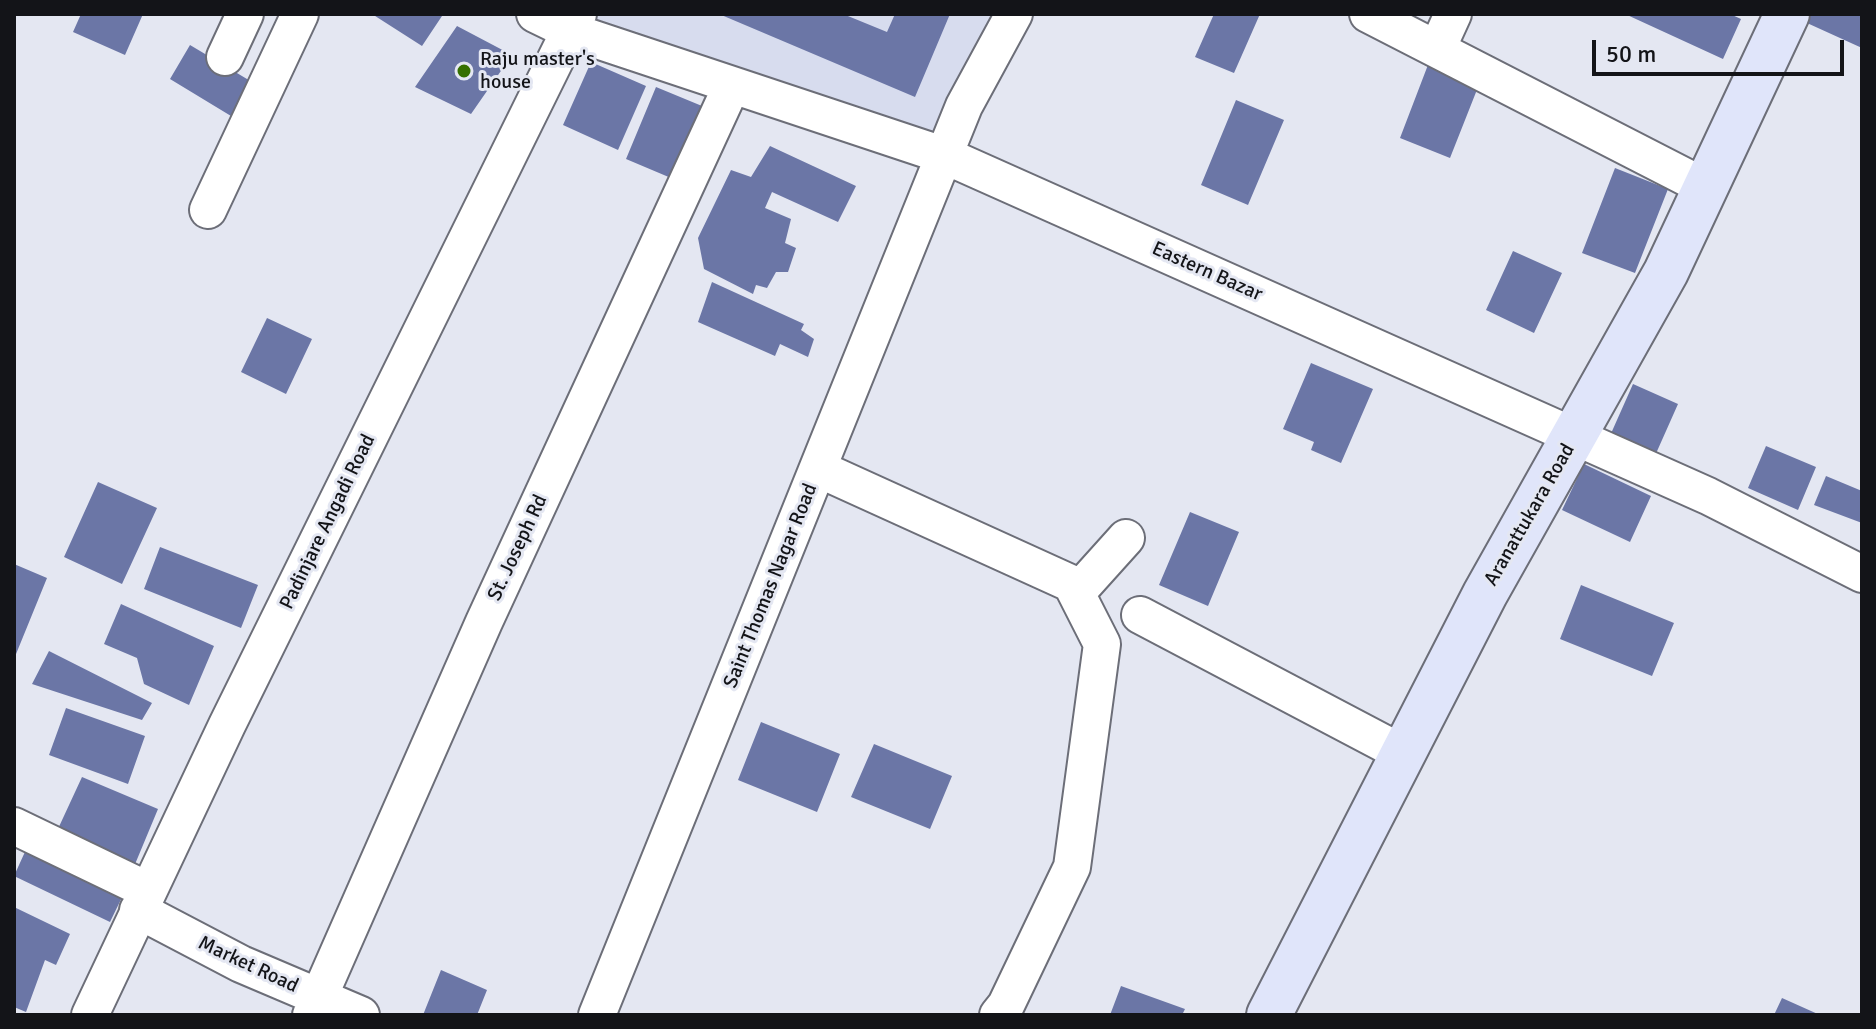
<!DOCTYPE html>
<html>
<head>
<meta charset="utf-8">
<style>
  body { margin:0 }
  #map { position:relative; width:1876px; height:1029px; overflow:hidden; background:#e4e7f2; font-family:Signika,sans-serif }
  canvas { display:block }
  .frame { position:absolute; inset:0; border:16px solid #131418; pointer-events:none }
  .scale { position:absolute; left:1592px; top:40px; width:252px; height:36px; box-sizing:border-box; border:4px solid #131418; border-top:0; padding-left:10px; font-size:24px; line-height:28px; white-space:nowrap; color:#131418; -webkit-text-stroke:6px #e4e7f2; paint-order:stroke }
</style>
</head>
<body>
<div id="map">
<canvas width="1876" height="1029"></canvas>
<div class="frame"></div>
<div class="scale">50 m</div>
</div>
<script>
const c = document.querySelector('canvas').getContext('2d');
c.lineJoin = 'round';
function fillPath(path, color) {
  c.fillStyle = color;
  c.fill(path, 'evenodd');
}
function poly(rows) {
  const path = new Path2D();
  for (const r of rows) {
    path.moveTo(r[0], r[1]);
    for (let i = 2; i < r.length; i += 2) path.lineTo(r[i], r[i + 1]);
  }
  return path;
}
function trace(path, color, width, dash) {
  c.strokeStyle = color;
  c.lineWidth = width;
  c.lineCap = dash ? 'butt' : 'round';
  c.setLineDash(dash || []);
  c.stroke(path);
}
function write(font, color, halo, rows, align = 'center') {
  c.font = font + ' Signika,sans-serif';
  c.lineWidth = 6;
  c.setLineDash([]);
  c.textBaseline = 'middle';
  c.strokeStyle = halo;
  c.fillStyle = color;
  for (const [text, x, y, turn = 0] of rows) {
    c.save();
    c.translate(x, y);
    c.rotate((+turn || 0) * Math.PI / 180);
    c.textAlign = isNaN(turn) ? turn : align;
    if (halo) c.strokeText(text, 0, 0);
    c.fillText(text, 0, 0);
    c.restore();
  }
}
fillPath(poly([
  [590,14,999,14,939,139,585,24]
]), '#d7dcee');
fillPath(poly([
  [81,14,143,14,125,55,73,32],
  [372,14,438,14,442,16,422,46],
  [719,14,843,14,887,32,895,14,950,14,915,97],
  [1214,14,1260,14,1234,73,1195,57],
  [1625,14,1730,14,1741,19,1723,59],
  [1811,14,1862,14,1862,48,1807,23],
  [457,26,512,55,471,114,415,87],
  [190,45,252,82,231,116,170,79],
  [1431,57,1482,77,1450,158,1400,138],
  [591,62,646,86,618,150,563,125],
  [656,87,702,106,671,178,626,159],
  [1236,100,1284,120,1248,205,1201,185],
  [770,146,856,186,838,222,772,192,765,208,791,219,785,243,796,248,788,272,776,272,767,288,756,285,753,294,704,269,698,238,731,170,751,177],
  [1615,168,1668,189,1635,273,1582,253],
  [1513,251,1562,273,1534,333,1486,310],
  [712,282,804,324,801,330,814,339,808,357,780,344,775,356,698,322],
  [267,318,312,339,286,394,241,372],
  [1311,363,1373,389,1341,463,1311,450,1314,442,1283,429],
  [1633,384,1678,404,1654,458,1609,438],
  [1766,446,1816,467,1798,510,1748,488],
  [1584,464,1651,496,1630,542,1562,510],
  [1826,476,1862,491,1862,523,1814,505],
  [98,482,157,508,122,584,64,557],
  [1190,512,1239,532,1208,606,1159,585],
  [160,547,258,585,241,628,144,589],
  [14,564,47,578,14,659],
  [1581,585,1674,623,1652,676,1560,639],
  [121,604,214,646,189,705,144,684,137,658,104,644],
  [49,651,152,703,142,720,32,684],
  [66,708,145,736,128,784,49,755],
  [761,722,840,754,817,812,738,780],
  [874,744,952,776,930,829,851,797],
  [82,777,158,809,133,869,57,831],
  [29,843,126,889,110,922,14,876],
  [14,907,70,934,56,965,45,960,26,1012,14,1007],
  [441,970,487,990,477,1015,423,1015],
  [1121,986,1185,1009,1182,1015,1110,1015],
  [1782,998,1820,1015,1774,1015]
]), '#6b76a6');
const minor = poly([
  [535,14,570,31,946,156,1708,496,1862,574],
  [1368,14,1705,187],
  [1437,49,1453,14],
  [225,57,245,14],
  [208,210,300,14],
  [819,469,1081,588,1126,538],
  [1140,615,1402,753],
  [14,826,147,890],
  [138,910,241,964,361,1015],
  [90,1015,227,725,578,14],
  [311,1015,484,622,732,85],
  [597,1015,964,106,1014,14],
  [998,1015,1006,1005,1072,867,1102,644,1072,585]
]);
const secondary = poly([
  [1269,1015,1485,594,1666,272,1787,14]
]);
trace(minor, '#6c6e78', 40);
trace(secondary, '#6c6e78', 48);
trace(minor, '#fff', 36);
trace(secondary, '#e0e5fa', 44);
for (const [x, y, r, color] of [
  [464,71,8,"#357000"]
]) {
  const dot = new Path2D();
  dot.arc(x, y, r, 0, 2 * Math.PI);
  c.fillStyle = color;
  c.fill(dot);
  trace(dot, '#e4e7f2', 3);
}
write('20px', '#131418', '#e4e7f2', [
  ["Raju master's",480,60],
  ["house",480,83]
], 'left');
write('20px', '#131418', '#e4e7f2', [
  ["Eastern Bazar",1207,272,24],
  ["Aranattukara Road",1530,515,-60],
  ["Padinjare Angadi Road",328,522,-64],
  ["St. Joseph Rd",518,548,-65],
  ["Saint Thomas Nagar Road",771,586,-68],
  ["Market Road",248,965,25]
]);
</script>
</body>
</html>
